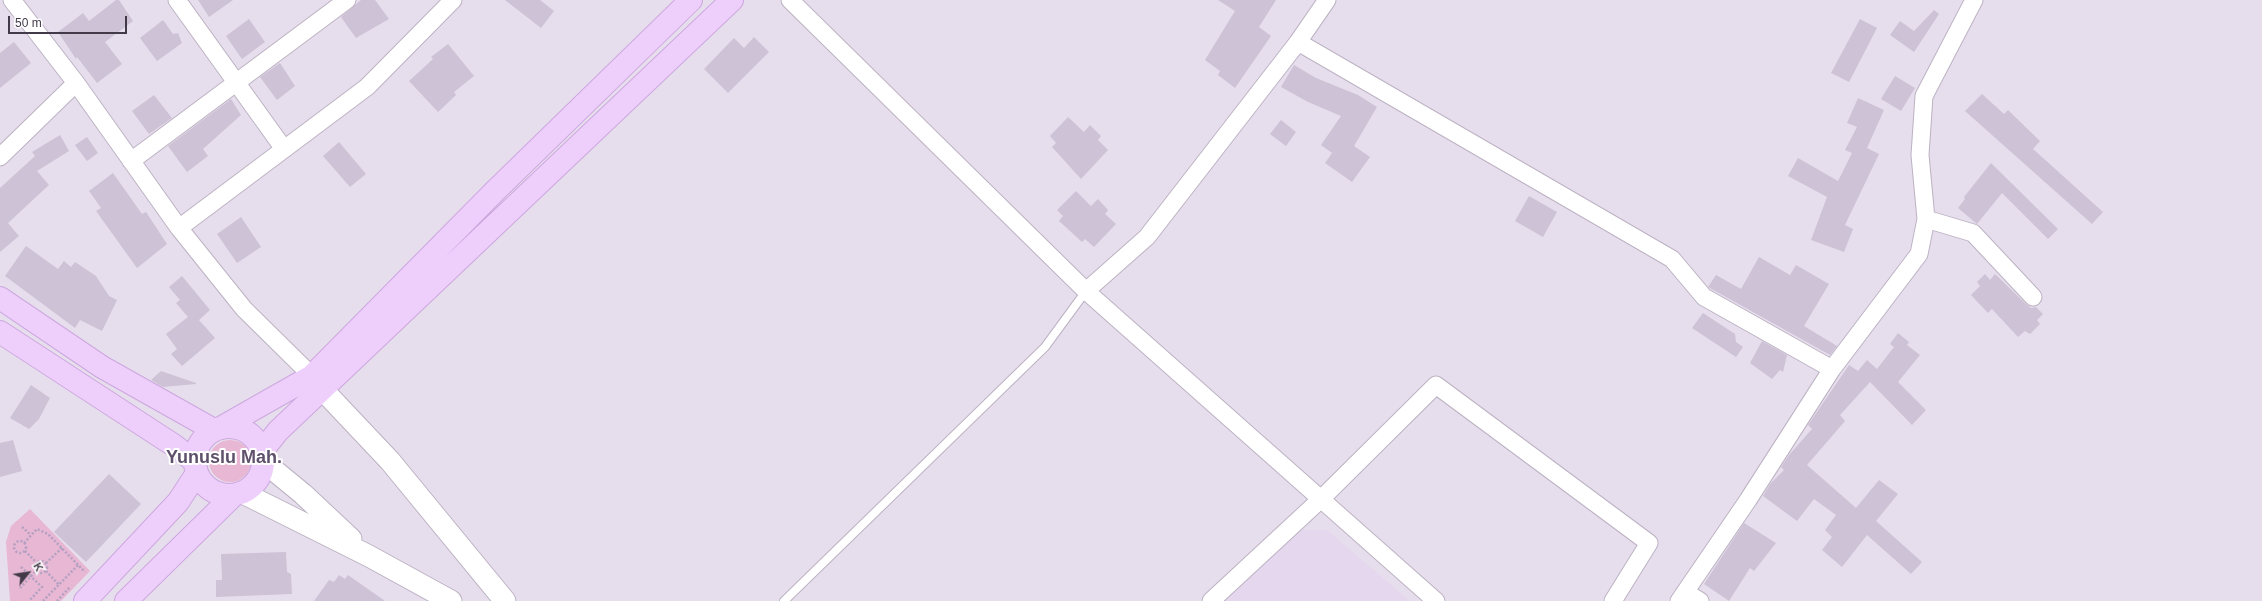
<!DOCTYPE html>
<html>
<head>
<meta charset="utf-8">
<style>
  body { margin:0 }
  #map { position:relative; width:2262px; height:601px; overflow:hidden; background:#f2ecf5; font-family:Helvetica,sans-serif }
  canvas { display:block }
  .north { position:absolute; left:8px; top:553px; width:40px; height:40px; -webkit-text-stroke:3px #fff; paint-order:stroke; rotate:60deg; font-size:11px; font-weight:700; line-height:16px; text-align:center; color:#423a49 }
  .north::after { content:''; display:block; margin:auto; width:14px; height:18px; background:#423a49; clip-path:polygon(50% 0,100% 100%,50% 72%,0 100%) }
  .scale { position:absolute; left:8px; top:16px; width:119px; height:18px; box-sizing:border-box; border:2px solid #423a49; border-top:0; padding-left:5px; font-size:12px; line-height:14px; white-space:nowrap; color:#423a49; -webkit-text-stroke:3px #fff; paint-order:stroke }
</style>
</head>
<body>
<div id="map">
<canvas width="2262" height="601"></canvas>
<div class="north">K</div>
<div class="scale">50 m</div>
</div>
<script>
const c = document.querySelector('canvas').getContext('2d');
c.lineJoin = 'round';
function fillPath(path, color) {
  c.fillStyle = color;
  c.fill(path, 'evenodd');
}
function poly(rows) {
  const path = new Path2D();
  for (const r of rows) {
    if (r.length === 3) {
      path.moveTo(r[0] + r[2], r[1]);
      path.arc(r[0], r[1], r[2], 0, 2 * Math.PI);
      continue;
    }
    path.moveTo(r[0], r[1]);
    for (let i = 2; i < r.length; i += 2) path.lineTo(r[i], r[i + 1]);
  }
  return path;
}
function trace(path, color, width, dash) {
  c.strokeStyle = color;
  c.lineWidth = width;
  c.lineCap = dash ? 'butt' : 'round';
  c.setLineDash(dash || []);
  c.stroke(path);
}
function write(font, color, halo, rows, align = 'center') {
  c.font = font + ' Helvetica,sans-serif';
  c.lineWidth = 4;
  c.setLineDash([]);
  c.textBaseline = 'middle';
  c.strokeStyle = halo;
  c.fillStyle = color;
  for (const [text, x, y, turn = 0] of rows) {
    c.save();
    c.translate(x, y);
    c.rotate((+turn || 0) * Math.PI / 180);
    c.textAlign = isNaN(turn) ? turn : align;
    if (halo) c.strokeText(text, 0, 0);
    c.fillText(text, 0, 0);
    c.restore();
  }
}
fillPath(poly([
  [0,0,2262,0,2262,601,0,601]
]), '#e7deed');
fillPath(poly([
  [1298,530,1327,530,1410,601,1218,601]
]), '#e5d7ed');
fillPath(poly([
  [230,461,21],
  [30,509,90,571,61,601,10,601,6,542,11,526]
]), '#e7b7d4');
fillPath(poly([
  [116,0,119,0,133,21,105,42,122,64,97,83,77,57,76,59,58,32,83,13,89,21],
  [198,0,233,0,209,17],
  [361,0,375,0,389,19,356,38,341,17],
  [505,0,540,0,554,11,541,28],
  [1218,0,1276,0,1259,27,1271,36,1235,88,1218,75,1220,71,1205,60,1235,11],
  [1934,10,1939,14,1914,52,1890,35,1900,21,1914,31],
  [249,19,265,42,242,59,226,36],
  [1860,19,1877,28,1849,82,1831,73],
  [163,20,173,34,178,33,182,43,157,61,140,38],
  [754,37,769,52,728,93,704,69,734,38,744,48],
  [14,42,31,63,0,88,0,53],
  [448,44,474,76,454,92,456,95,438,112,409,81,433,59,431,57],
  [280,63,295,86,277,100,260,77],
  [1294,65,1316,78,1358,95,1377,107,1354,146,1370,157,1352,182,1325,163,1332,153,1321,145,1341,116,1308,102,1281,87],
  [1895,76,1915,88,1901,111,1881,99],
  [1982,94,2004,114,2008,110,2040,141,2033,149,2103,212,2092,224,1965,111],
  [154,95,172,118,149,134,132,111],
  [1858,98,1884,110,1867,148,1879,154,1845,225,1853,229,1844,252,1811,240,1827,197,1788,176,1798,158,1838,181,1852,153,1845,150,1857,127,1847,123],
  [231,99,241,115,203,149,208,156,187,172,168,146],
  [1068,117,1084,132,1090,125,1101,136,1098,140,1108,150,1081,179,1052,147,1056,143,1050,136],
  [1281,120,1296,132,1286,146,1270,134],
  [60,135,69,151,37,171,49,185,8,223,19,236,0,252,0,188,35,156,32,152],
  [87,137,98,153,87,161,75,145],
  [339,142,366,174,350,187,323,156],
  [1991,163,2058,229,2048,239,2002,193,1977,224,1958,208,1965,199,1964,197],
  [113,173,142,214,146,212,167,244,137,268,96,211,101,208,89,191],
  [1076,191,1091,206,1098,199,1108,210,1105,214,1116,224,1094,247,1085,239,1082,242,1059,221,1063,216,1057,210],
  [1529,196,1557,212,1543,237,1515,221],
  [241,217,261,247,237,263,217,234],
  [26,246,58,269,64,261,71,267,75,262,96,276,109,296,117,300,102,331,80,320,75,328,5,276],
  [1759,257,1790,275,1796,265,1829,284,1804,326,1837,346,1830,355,1708,287,1716,275,1741,289],
  [1985,274,1990,280,1995,274,2026,304,2031,308,2036,307,2043,314,2037,320,2040,324,2030,334,2025,331,2018,337,1992,309,1988,313,1971,295,1980,286,1977,282],
  [182,276,210,310,199,320,215,338,182,366,171,354,177,349,166,334,188,317,176,303,180,300,169,287],
  [1703,313,1735,334,1736,342,1743,347,1736,357,1692,328],
  [1898,333,1909,342,1907,345,1920,355,1898,382,1926,410,1912,425,1870,382,1840,415,1845,421,1807,465,1856,508,1879,480,1898,494,1876,521,1922,562,1911,574,1867,535,1842,567,1822,550,1832,537,1825,530,1836,515,1814,499,1797,521,1763,496,1770,484,1784,470,1781,467,1789,455,1812,429,1808,425,1849,365,1858,371,1867,360,1877,369,1894,347,1890,344],
  [1762,341,1787,355,1783,372,1780,370,1772,379,1750,363],
  [161,371,196,383,196,384,163,387,151,380],
  [31,385,50,398,39,419,29,429,10,418],
  [13,440,22,471,0,477,0,443],
  [109,474,141,504,86,562,54,532],
  [1744,523,1776,543,1754,571,1750,568,1729,601,1704,584],
  [286,552,287,572,291,574,292,594,216,597,216,580,222,580,221,554],
  [339,575,345,579,348,575,385,601,314,601,329,580,334,582]
]), '#cdc2d6');
const service = poly([
  [784,601,1045,347,1086,291]
]);
const minor = poly([
  [12,0,76,83,179,228,244,309,312,376],
  [177,0,284,149],
  [790,0,1086,291,1147,237,1298,42,1327,0],
  [1298,42,1672,259,1704,297,1832,369],
  [0,157,76,83],
  [131,161,347,0],
  [1926,219,1973,233,2033,297],
  [179,228,367,87,453,0],
  [1086,291,1436,601],
  [1685,592,1700,601],
  [1211,601,1321,499,1436,385,1649,543,1613,601],
  [1679,601,1748,500,1832,369,1919,254,1926,219,1920,155,1924,96,1974,0]
]);
const tertiary = poly([
  [322,389,390,461,505,601],
  [264,462,303,494,351,539],
  [243,493,369,556,451,601]
]);
const secondary = poly([
  [0,298,102,367,214,430],
  [0,332,175,446,195,462],
  [224,426,312,376,495,191,691,0],
  [229,461,34],
  [263,450,278,431,732,0],
  [85,601,178,502,197,473],
  [126,601,234,495]
]);
trace(service, '#bcb2c3', 10);
trace(minor, '#bcb2c3', 19);
trace(tertiary, '#bcb2c3', 23);
trace(secondary, '#cca7de', 24);
trace(poly([
  [22,527,31,535],
  [20,547,6],
  [24,543,37,529,48,534,85,572],
  [25,551,37,563],
  [41,567,6],
  [46,563,62,548],
  [21,567,42,587,29,601],
  [46,571,59,585],
  [20,588,36,571],
  [43,601,79,564],
  [57,601,70,587]
]), '#b4a0c1', 2.5, [2, 2]);
trace(service, '#fff', 8);
trace(minor, '#fff', 17);
trace(tertiary, '#fff', 21);
trace(secondary, '#eecffc', 22);
write('bold 18px', '#5f516c', '#fff', [
  ["Yunuslu Mah.",224,458]
]);
</script>
</body>
</html>
